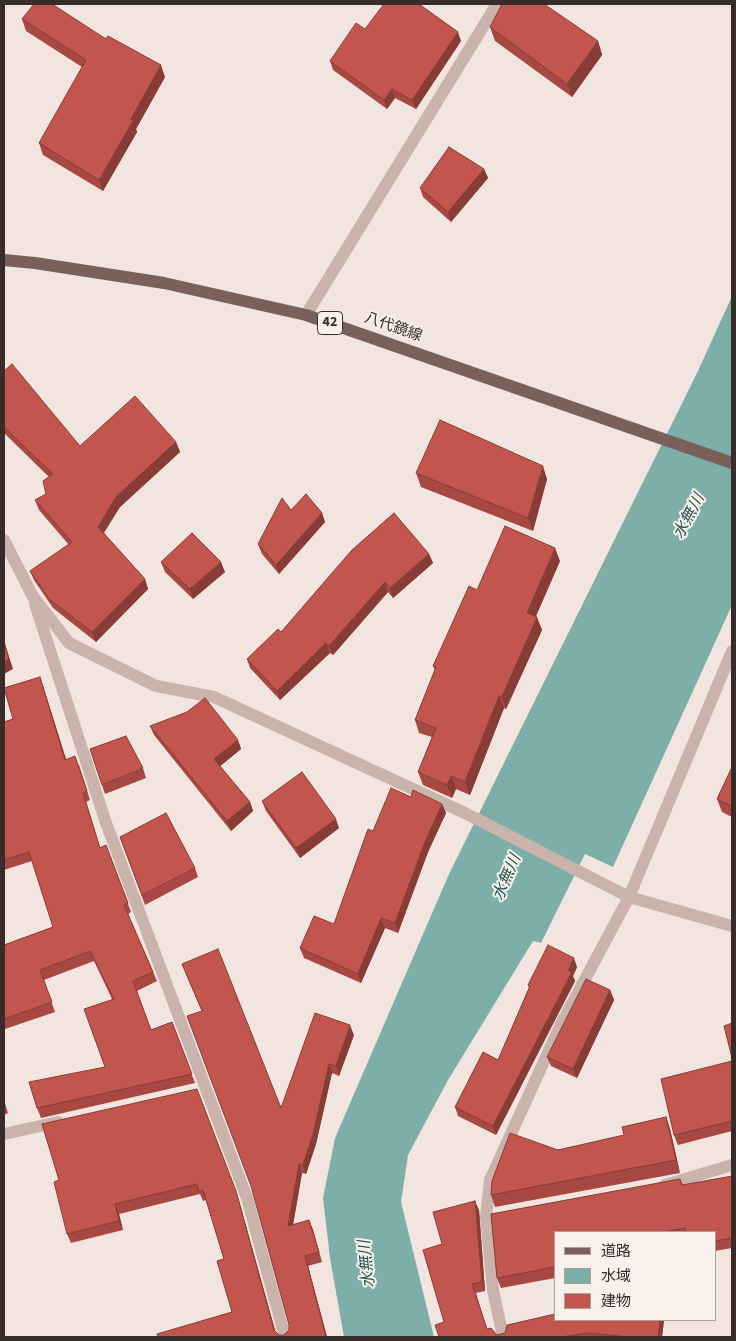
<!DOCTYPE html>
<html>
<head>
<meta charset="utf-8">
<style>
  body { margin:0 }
  #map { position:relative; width:736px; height:1341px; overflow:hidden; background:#f2e5df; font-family:"Source Sans 3","Noto Sans JP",sans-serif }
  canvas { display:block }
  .frame { position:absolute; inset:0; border:5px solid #382c2a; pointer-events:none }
  .legend { position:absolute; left:554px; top:1231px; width:162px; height:90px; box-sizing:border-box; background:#f9f0eb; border:1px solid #aca29e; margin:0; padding:6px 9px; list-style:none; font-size:15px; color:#382c2a }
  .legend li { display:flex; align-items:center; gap:10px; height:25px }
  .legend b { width:25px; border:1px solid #aca29e }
</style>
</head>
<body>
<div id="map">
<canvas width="736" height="1341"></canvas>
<div class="frame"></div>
<ul class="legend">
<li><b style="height:6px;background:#79605b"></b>道路</li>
<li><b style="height:14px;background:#7eaea8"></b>水域</li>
<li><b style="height:14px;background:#c2554d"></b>建物</li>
</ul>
</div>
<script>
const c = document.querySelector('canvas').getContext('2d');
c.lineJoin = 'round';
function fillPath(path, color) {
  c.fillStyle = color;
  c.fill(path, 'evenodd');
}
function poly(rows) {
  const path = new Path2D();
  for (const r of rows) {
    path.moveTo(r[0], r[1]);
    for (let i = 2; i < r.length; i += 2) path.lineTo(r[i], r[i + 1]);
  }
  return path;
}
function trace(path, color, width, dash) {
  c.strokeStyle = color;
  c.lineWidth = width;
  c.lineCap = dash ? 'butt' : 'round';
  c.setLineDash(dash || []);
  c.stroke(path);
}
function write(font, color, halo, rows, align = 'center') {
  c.font = font + ' "Source Sans 3","Noto Sans JP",sans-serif';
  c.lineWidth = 4;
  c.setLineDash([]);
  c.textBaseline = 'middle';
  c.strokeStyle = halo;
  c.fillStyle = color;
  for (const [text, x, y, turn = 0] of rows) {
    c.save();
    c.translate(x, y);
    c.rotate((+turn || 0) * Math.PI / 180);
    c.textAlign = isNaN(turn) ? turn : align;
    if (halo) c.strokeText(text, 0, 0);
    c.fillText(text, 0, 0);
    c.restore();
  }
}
fillPath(poly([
  [732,296,732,605,613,867,585,854,541,943,533,941,448,1080,408,1155,401,1202,434,1337,344,1337,330,1258,323,1198,335,1138,449,874,698,371]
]), '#7eaea8');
trace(poly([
  [306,315,497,4],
  [32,595,69,643,156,686,214,697,467,814,629,897,732,926],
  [35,604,106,823,247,1198,285,1337],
  [4,1134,58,1122],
  [665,1185,732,1165],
  [503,1337,493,1290,486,1217,490,1180,561,1024,629,897,732,651]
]), '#cab3ab', 12);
trace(poly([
  [4,540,32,595]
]), '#cab3ab', 12);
trace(poly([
  [4,260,35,263,164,283,306,315,732,463]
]), '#79605b', 12);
fillPath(poly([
  [22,19,106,39,165,77,136,129,137,132,103,191,43,155,39,143,82,67,26,31],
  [490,27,598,41,602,55,572,97,495,41],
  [365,29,461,41,416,109,395,98,387,109,333,70,330,61],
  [484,169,488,178,451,222,423,197,420,188],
  [4,371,80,446,176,442,180,452,120,507,104,533,145,579,148,589,96,642,53,608,34,580,30,571,69,545,39,510,35,500,46,494,49,477,4,433],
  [416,473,547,479,533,531,421,487],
  [291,510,322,513,325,522,279,574,262,554,258,544],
  [429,554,433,563,393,598,388,592,333,655,330,653,280,700,250,668,247,659],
  [560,561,536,616,542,630,506,709,504,708,470,795,456,789,452,798,423,785,418,772,432,737,419,733,415,720,435,670,433,666,477,590],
  [161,562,225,572,193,599,165,572],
  [43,686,66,759,79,765,90,800,86,802,100,848,106,845,131,912,128,914,157,981,137,991,151,1030,172,1022,195,1083,41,1118,37,1108,105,1067,112,999,94,961,44,980,55,1012,5,1029,4,1024,4,945,53,927,32,861,4,870,4,722,13,719],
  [150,726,238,740,241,749,220,766,250,802,253,811,231,831,154,735],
  [732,767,732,817,722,812,717,799],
  [143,768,146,778,105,794,102,785],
  [411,797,442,804,446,813,428,852,398,933,385,928,361,983,304,958,300,948,334,924,373,831],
  [262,801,339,828,300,858,266,811],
  [120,837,195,868,198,877,145,905],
  [182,964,281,1108,354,1035,339,1076,332,1073,316,1144,306,1174,302,1173,293,1225,309,1220,313,1230,322,1262,308,1266,327,1337,158,1337,232,1312,224,1259,206,1200,203,1201,200,1194,119,1214,123,1230,71,1243,67,1234,59,1180,42,1124,239,1201,275,1331,279,1335,284,1335,289,1330,289,1325,252,1187,202,1011],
  [577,967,573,976,575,981,496,1135,458,1116,455,1107,498,1060,529,988,528,985],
  [610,990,614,1000,577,1078,551,1066,547,1057],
  [732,1061,732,1131,678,1145,674,1135],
  [4,1100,8,1113,4,1115],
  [666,1117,670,1129,680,1173,495,1207,491,1195,558,1150,624,1135],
  [732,1176,732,1248,715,1251,715,1232,555,1232,555,1278,501,1288,497,1278,491,1214,680,1179,683,1185],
  [479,1210,485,1291,476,1293,487,1329,497,1335,555,1320,664,1320,662,1337,439,1337,444,1322,442,1244]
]), '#a74942');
fillPath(poly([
  [458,32,461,41,416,109,412,100],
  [598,41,602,55,572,97,567,84],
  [161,65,165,77,136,129,137,132,103,191,99,180,131,119],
  [392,89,395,98,387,109,384,100],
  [484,169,488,178,451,222,448,212],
  [176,442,180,452,120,507,101,536,98,527,116,497],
  [543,466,547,479,533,531,528,518],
  [322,513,325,522,279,574,276,565],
  [555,548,560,561,532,625,527,613],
  [429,554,433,563,393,598,390,588],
  [221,562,225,572,193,599,190,589],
  [145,579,148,589,96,642,92,632],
  [385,582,388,592,333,655,329,646],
  [537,617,542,630,506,709,502,697],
  [4,641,13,669,4,674],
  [326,643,330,653,280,700,277,691],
  [40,677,43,686,69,769,65,760],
  [499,696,504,708,470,795,465,782],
  [238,740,241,749,218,768,214,759],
  [451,776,456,789,452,798,447,785],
  [250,802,253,811,231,831,227,821],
  [442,804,446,813,428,852,398,933,395,923,425,842],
  [336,819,339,828,300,858,296,848],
  [381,918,385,928,361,983,358,974],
  [574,958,577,967,573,976,575,981,496,1135,493,1126],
  [610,990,614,1000,577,1078,573,1069],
  [350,1025,354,1035,339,1076,336,1066],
  [329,1064,332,1073,316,1144,306,1174,303,1165],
  [666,1117,670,1129,680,1173,676,1160],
  [299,1164,302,1173,291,1236,288,1226],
  [236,1191,239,1201,277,1337,274,1330],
  [475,1201,479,1210,485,1291,482,1282],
  [115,1204,119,1214,123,1230,119,1221],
  [309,1220,313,1230,322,1262,319,1252],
  [305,1256,308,1266,327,1337,326,1337],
  [660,1320,664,1320,662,1337,658,1337]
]), '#883c36');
const building = poly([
  [34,4,52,4,106,39,108,36,161,65,131,119,133,121,99,180,39,143,86,60,22,19,34,4],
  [384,4,419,4,458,32,412,100,392,89,384,100,330,61,356,23,365,29,384,4],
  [502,4,544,4,598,41,567,84,490,27,502,4],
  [449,147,484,169,448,212,420,188,449,147],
  [12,364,80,446,135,396,176,442,116,497,98,527,145,579,92,632,49,599,30,571,72,542,35,500,46,494,43,481,53,474,4,427,4,371,12,364],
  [440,420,543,466,528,518,416,473,440,420],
  [306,494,322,513,276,565,258,544,282,498,291,510,306,494],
  [394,513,429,554,390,588,385,582,329,646,326,643,277,691,247,659,278,629,281,632,352,550,394,513],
  [505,526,555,548,527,613,537,617,502,697,499,696,465,782,451,776,447,785,418,772,436,728,415,720,436,667,433,666,469,586,477,590,505,526],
  [192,533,221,562,190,589,161,562,192,533],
  [4,642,9,659,4,663,4,642],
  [40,677,65,760,75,756,87,791,83,793,100,848,106,845,128,903,124,905,153,972,133,981,151,1030,172,1022,192,1074,37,1108,29,1082,105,1067,84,1009,114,999,90,951,40,970,52,1002,4,1019,4,945,53,927,29,852,4,860,4,722,13,719,4,688,40,677],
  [205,698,238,740,214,759,250,802,227,821,150,726,187,712,205,698],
  [126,736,143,768,102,785,90,749,126,736],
  [732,767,732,806,717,799,732,767],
  [302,772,336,819,296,848,262,801,302,772],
  [391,788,411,797,413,790,442,804,425,842,395,923,381,918,358,974,300,948,314,916,334,924,368,829,373,831,391,788],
  [166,813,195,868,142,895,120,837,166,813],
  [548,945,574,958,568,970,572,972,493,1126,455,1107,483,1052,498,1060,530,986,528,985,548,945],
  [218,949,281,1108,315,1013,350,1025,336,1066,329,1064,313,1134,303,1165,299,1164,288,1226,309,1220,319,1252,305,1256,326,1337,158,1337,157,1334,232,1312,217,1261,224,1259,203,1190,199,1192,197,1184,115,1204,119,1221,67,1234,54,1182,59,1180,42,1124,197,1089,236,1191,274,1330,279,1335,284,1335,289,1330,289,1325,251,1186,187,1016,202,1011,182,964,218,949],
  [586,979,610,990,573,1069,547,1057,586,979],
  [732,1023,732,1058,724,1026,732,1023],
  [732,1061,732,1121,674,1135,661,1079,732,1061],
  [666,1117,676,1160,491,1195,492,1181,510,1133,558,1150,624,1135,622,1127,666,1117],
  [732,1176,732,1238,715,1241,715,1232,686,1232,685,1228,663,1232,555,1232,555,1267,497,1278,491,1214,680,1179,682,1185,732,1176],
  [475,1201,482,1282,472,1284,487,1329,491,1328,497,1335,505,1333,507,1325,555,1314,555,1320,660,1320,658,1337,631,1337,587,1333,561,1337,439,1337,435,1325,444,1322,423,1250,442,1244,433,1212,475,1201]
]);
fillPath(building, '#c2554d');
trace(building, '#883c36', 1);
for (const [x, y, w] of [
  [330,323,25]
]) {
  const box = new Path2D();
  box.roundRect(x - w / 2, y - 11.5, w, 23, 4);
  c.fillStyle = '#f9f0eb';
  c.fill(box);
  trace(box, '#382c2a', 1);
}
write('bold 14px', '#382c2a', null, [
  ["42",330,323]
]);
write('15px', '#382c2a', '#f9f0eb', [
  ["八代鏡線",393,328,19]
]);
write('italic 16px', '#205852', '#f9f0eb', [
  ["水無川",690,517,-62],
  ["水無川",508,878,-67],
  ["水無川",368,1264,-96]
]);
</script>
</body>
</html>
